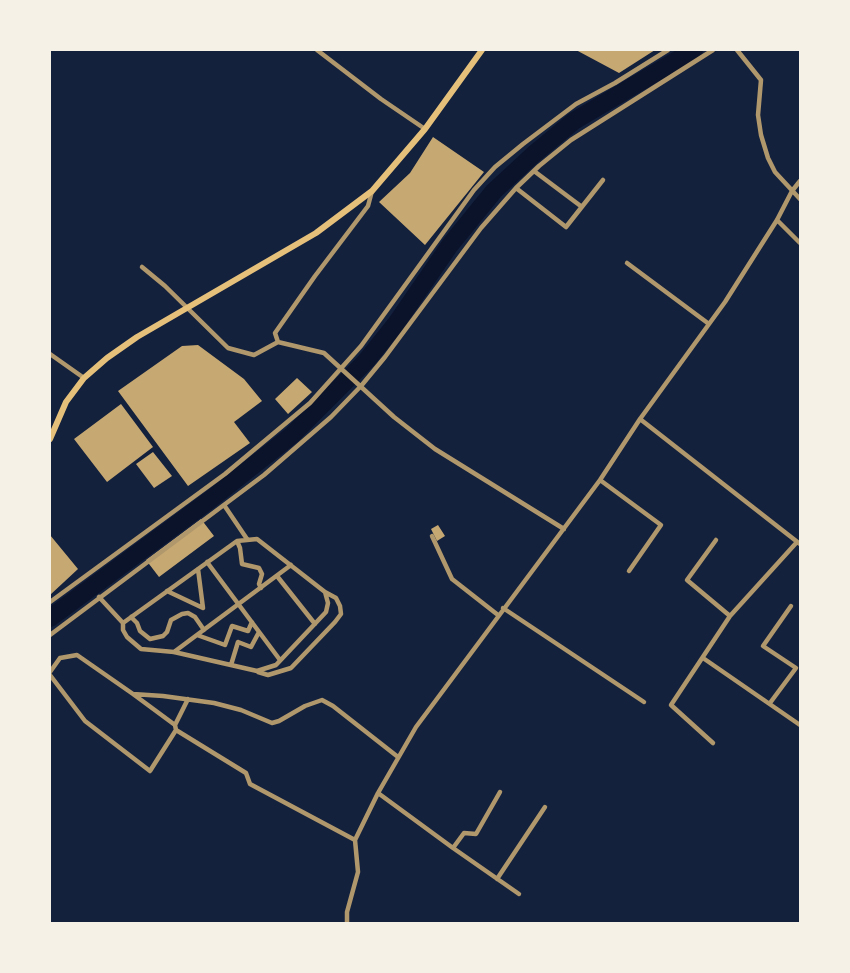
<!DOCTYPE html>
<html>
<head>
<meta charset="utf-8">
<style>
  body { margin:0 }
  #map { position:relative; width:850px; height:973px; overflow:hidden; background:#14213d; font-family:"Exo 2",sans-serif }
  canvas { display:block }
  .frame { position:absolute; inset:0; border:51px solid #f6f1e7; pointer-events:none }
</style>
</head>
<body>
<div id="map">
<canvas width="850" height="973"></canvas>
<div class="frame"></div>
</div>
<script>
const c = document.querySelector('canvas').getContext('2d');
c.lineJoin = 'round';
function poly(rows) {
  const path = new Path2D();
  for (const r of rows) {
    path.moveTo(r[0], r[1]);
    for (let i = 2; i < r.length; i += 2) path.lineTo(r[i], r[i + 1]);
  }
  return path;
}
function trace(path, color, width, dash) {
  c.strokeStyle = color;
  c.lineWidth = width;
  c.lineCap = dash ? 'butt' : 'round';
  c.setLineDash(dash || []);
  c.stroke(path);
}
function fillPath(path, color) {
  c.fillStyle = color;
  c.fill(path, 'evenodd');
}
trace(poly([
  [50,618,211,499,292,435,366,361,395,325,450,245,494,191,534,154,574,121,694,50]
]), '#0b132b', 18);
fillPath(poly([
  [576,50,655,50,619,73],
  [433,137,484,172,425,245,379,202,410,173],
  [198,345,244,379,262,401,234,422,250,443,188,486,118,391,182,346],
  [297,378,312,392,288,414,275,399],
  [121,404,153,447,107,482,74,439],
  [153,452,172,476,154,488,136,464],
  [201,519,214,536,159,577,146,560],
  [438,525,445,536,437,541,431,529],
  [50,535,78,569,50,595]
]), '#c6a872');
trace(poly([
  [317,50,381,99,425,129],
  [737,50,761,80,758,115,761,135,768,158,775,172,800,199],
  [534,171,582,207],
  [516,188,566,227,603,180],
  [777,220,800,243],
  [627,263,709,324],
  [142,267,165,286,228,348,254,355,278,342,324,353,394,417,435,449,564,529],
  [278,342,275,333,315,276,368,206,372,191],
  [50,354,84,378],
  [640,419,800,544],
  [600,480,661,525,629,571],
  [224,505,247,539],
  [432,536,452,579,498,615],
  [716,540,687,580,730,616],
  [237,541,240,548,242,564,259,568,262,574,259,584,261,588],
  [207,562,280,660],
  [277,576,315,624],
  [167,591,203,608,198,569],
  [99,597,123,623,123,630,127,637,141,649,174,652,257,671,276,665,326,612,328,603,325,592,257,539,237,541,123,623],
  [50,602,225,474,310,403,361,346,474,190,495,167,523,144,576,104,615,83,668,50],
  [503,608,644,702],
  [131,617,137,623,140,631,150,639,163,636,167,632,171,620,182,614,188,613,195,617,204,630],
  [50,635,264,475,331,417,361,386,385,357,481,228,516,188,539,166,571,140,713,50],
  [197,635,225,645,232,626,248,631,252,622],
  [174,652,291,565],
  [703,658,800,725],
  [231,665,238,642,251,647,259,632],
  [50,672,60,658,77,655,133,694,163,696,214,703,241,710,272,723,279,721,305,706,322,700,333,706,398,757],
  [258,672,268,675,291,668,335,622,341,614,340,606,336,598,325,592],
  [50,675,85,721,150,771,176,730],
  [133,694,175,725,176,730,246,773,250,784,355,840],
  [770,703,796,668,763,646,791,606],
  [175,725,188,699],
  [713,743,671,705,730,616,797,542],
  [378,793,453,848,519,894],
  [453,848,464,833,476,834,500,792],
  [497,879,545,807],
  [347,924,347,912,358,872,355,840,378,793,416,727,600,480,640,419,725,302,777,220,792,191,800,181]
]), '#b1986c', 4.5);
trace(poly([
  [50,439,66,402,84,378,107,358,137,337,316,233,372,191,425,129,482,50]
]), '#e5c07b', 6);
</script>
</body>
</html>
